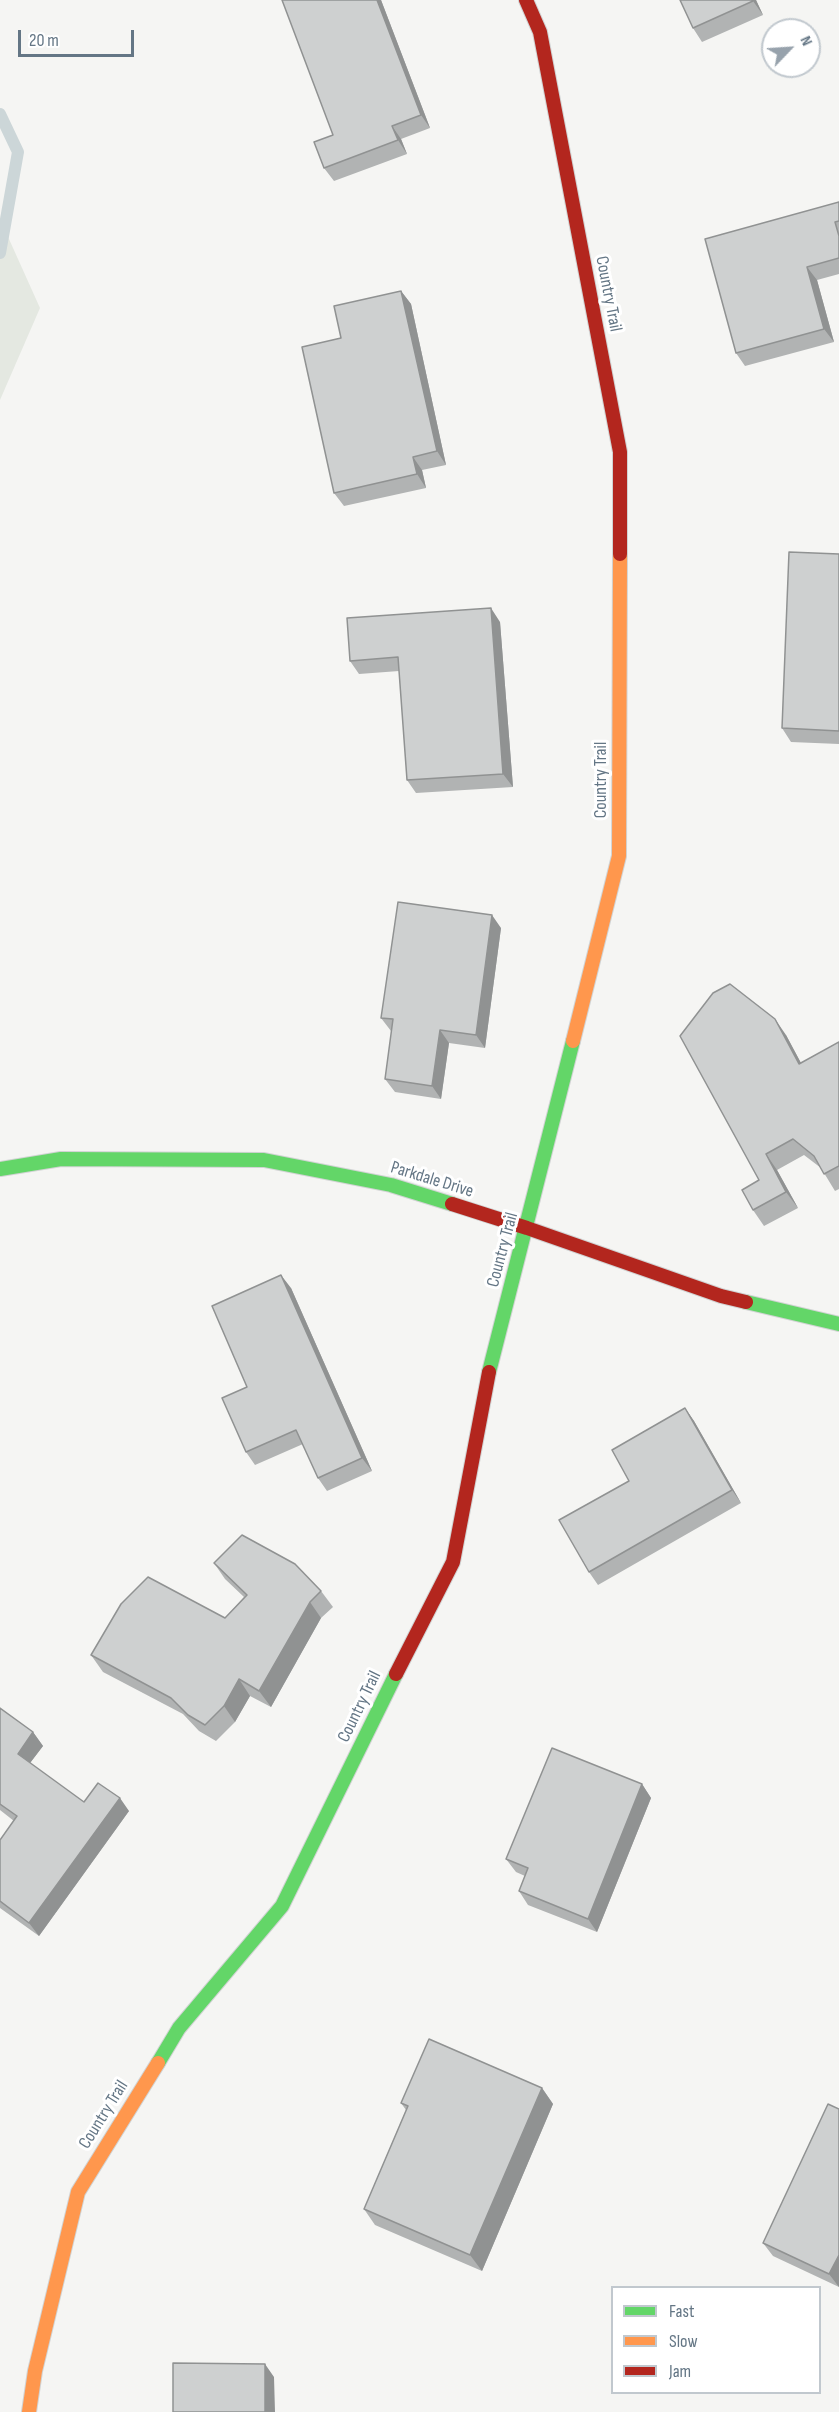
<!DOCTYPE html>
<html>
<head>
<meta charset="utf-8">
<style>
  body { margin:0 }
  #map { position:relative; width:839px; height:2412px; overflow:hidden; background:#f5f5f3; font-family:"Sofia Sans Condensed",sans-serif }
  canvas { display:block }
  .legend { position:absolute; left:611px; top:2286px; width:210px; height:108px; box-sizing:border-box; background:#fff; border:2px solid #c1c8ce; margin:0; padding:8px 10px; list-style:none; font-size:18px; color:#647685 }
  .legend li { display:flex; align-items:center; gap:12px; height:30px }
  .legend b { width:30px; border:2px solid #c1c8ce }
  .north { position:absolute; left:761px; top:18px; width:60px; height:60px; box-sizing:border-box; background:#fff; border:2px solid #c1c8ce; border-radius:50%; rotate:65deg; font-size:16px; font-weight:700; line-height:24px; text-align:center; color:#647685 }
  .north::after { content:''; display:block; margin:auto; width:21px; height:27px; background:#97a2ac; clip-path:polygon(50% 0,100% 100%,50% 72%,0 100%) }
  .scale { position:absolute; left:18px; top:30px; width:116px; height:27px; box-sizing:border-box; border:3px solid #647685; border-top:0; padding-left:8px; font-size:18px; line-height:21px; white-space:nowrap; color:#647685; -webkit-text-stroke:4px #fff; paint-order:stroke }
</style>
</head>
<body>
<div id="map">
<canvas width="839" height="2412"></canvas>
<ul class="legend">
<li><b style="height:8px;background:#63d668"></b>Fast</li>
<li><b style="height:8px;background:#ff974d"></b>Slow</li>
<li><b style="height:8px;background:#b3261e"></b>Jam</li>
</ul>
<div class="north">N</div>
<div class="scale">20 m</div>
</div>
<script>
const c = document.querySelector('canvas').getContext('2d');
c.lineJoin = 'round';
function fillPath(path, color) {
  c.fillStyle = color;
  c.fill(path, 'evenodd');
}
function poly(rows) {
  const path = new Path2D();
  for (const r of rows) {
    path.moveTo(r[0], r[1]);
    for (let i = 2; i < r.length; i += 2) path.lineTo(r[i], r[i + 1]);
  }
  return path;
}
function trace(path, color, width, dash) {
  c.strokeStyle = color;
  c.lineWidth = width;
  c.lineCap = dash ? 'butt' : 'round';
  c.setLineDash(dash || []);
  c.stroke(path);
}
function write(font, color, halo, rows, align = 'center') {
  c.font = font + ' "Sofia Sans Condensed",sans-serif';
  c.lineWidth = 6;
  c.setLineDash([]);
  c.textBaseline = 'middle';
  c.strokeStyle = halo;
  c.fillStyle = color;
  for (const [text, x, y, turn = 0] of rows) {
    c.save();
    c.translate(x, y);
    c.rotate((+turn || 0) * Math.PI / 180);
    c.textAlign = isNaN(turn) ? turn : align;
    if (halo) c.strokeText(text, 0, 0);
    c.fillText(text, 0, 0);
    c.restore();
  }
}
fillPath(poly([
  [0,219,40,308,0,400]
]), '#e4e8e1');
trace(poly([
  [0,114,18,152,0,253]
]), '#ccd6d8', 12);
const fast = poly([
  [0,1169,61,1159,264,1160,391,1185,452,1204],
  [746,1302,839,1324],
  [489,1372,573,1041],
  [158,2063,179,2028,282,1906,396,1674]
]);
const slow = poly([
  [573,1041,619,856,620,554],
  [29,2412,35,2371,78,2192,158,2063]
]);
const jam = poly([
  [526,0,540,32,620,452,620,554],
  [452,1204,527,1228,721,1296,746,1302],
  [396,1674,453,1562,489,1372]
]);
trace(fast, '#d1d3d3', 16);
trace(slow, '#d1d3d3', 16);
trace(jam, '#d1d3d3', 16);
trace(fast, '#63d668', 14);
trace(slow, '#ff974d', 14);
trace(jam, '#b3261e', 14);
fillPath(poly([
  [381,0,430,128,401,139,407,154,334,181,324,168,333,135],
  [756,0,763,15,702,42,693,28],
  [839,202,839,274,817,280,834,342,745,366,736,353],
  [401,291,411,304,446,465,422,470,426,488,344,506,334,493,341,338],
  [839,554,839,744,791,742,782,728],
  [500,622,513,787,416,793,407,780,399,671,359,674,350,661],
  [501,928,485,1048,449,1043,441,1099,395,1092,385,1079,392,1031,391,1031,381,1018],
  [786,1035,801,1063,839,1042,839,1189,835,1191,821,1168,804,1155,777,1170,798,1208,764,1226,753,1210,759,1180],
  [291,1288,372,1471,327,1491,318,1478,303,1444,255,1465,246,1452,247,1387],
  [685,1408,694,1421,741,1503,598,1585,589,1572,629,1481],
  [214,1563,321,1591,333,1607,321,1618,271,1707,250,1696,235,1722,216,1741,199,1731,183,1714,103,1672,91,1655,225,1618,244,1597,225,1579],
  [0,1708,33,1732,43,1746,30,1763,84,1802,129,1811,39,1936,0,1908,0,1840,14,1821,0,1810],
  [642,1784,651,1798,597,1932,528,1905,519,1891,525,1876,516,1872,506,1859],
  [542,2088,553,2104,482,2271,375,2225,364,2209,406,2110,401,2103],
  [828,2104,839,2287,773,2256,763,2243]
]), '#b1b3b3');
fillPath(poly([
  [377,0,381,0,430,128,421,115],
  [753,0,756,0,763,15,753,1],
  [392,126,401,139,407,154,398,140],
  [807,267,817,280,834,342,824,329],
  [401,291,411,304,446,465,437,451],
  [413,457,422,470,426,488,417,474],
  [491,608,500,622,513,787,503,774],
  [492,915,501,928,485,1048,476,1035],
  [775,1019,786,1035,810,1080,799,1064],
  [440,1030,449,1043,441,1099,432,1086],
  [766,1154,777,1170,798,1208,786,1192],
  [281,1275,291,1288,372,1471,362,1458],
  [685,1408,694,1421,741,1503,732,1490],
  [310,1602,321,1618,271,1707,259,1691],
  [239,1679,250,1696,235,1722,224,1706],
  [33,1732,43,1746,27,1767,18,1754],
  [642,1784,651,1798,597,1932,588,1919],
  [120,1798,129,1811,39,1936,29,1923],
  [542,2088,553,2104,482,2271,470,2255],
  [838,2254,839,2255,839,2287,829,2274],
  [265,2364,274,2377,275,2412,265,2412]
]), '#909292');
const building = poly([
  [282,0,377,0,421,115,392,126,398,140,324,168,314,142,333,135,282,0],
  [680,0,753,0,753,1,693,28,680,0],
  [839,202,839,221,835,222,839,236,839,258,807,267,824,329,736,353,705,239,839,202],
  [401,291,437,451,413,457,417,474,334,493,302,347,341,338,334,306,401,291],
  [789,552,839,554,839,731,782,728,789,552],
  [491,608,503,774,407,780,398,657,350,661,347,618,491,608],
  [398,902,492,915,476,1035,440,1030,432,1086,385,1079,393,1019,381,1018,398,902],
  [730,984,775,1019,799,1064,839,1042,839,1166,824,1174,814,1156,793,1139,766,1154,786,1192,753,1210,742,1190,759,1180,680,1036,713,993,730,984],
  [281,1275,362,1458,318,1478,296,1430,246,1452,222,1398,247,1387,212,1306,281,1275],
  [685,1408,732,1490,589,1572,559,1520,629,1481,612,1450,685,1408],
  [242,1535,295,1564,321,1591,310,1602,259,1691,239,1679,224,1706,205,1725,188,1715,171,1698,91,1655,121,1604,148,1577,225,1618,247,1595,214,1563,242,1535],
  [0,1708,33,1732,18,1754,84,1802,98,1783,120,1798,29,1923,0,1901,0,1840,17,1816,0,1804,0,1708],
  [552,1748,642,1784,588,1919,519,1891,528,1868,506,1859,552,1748],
  [429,2039,542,2088,470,2255,364,2209,408,2106,401,2103,429,2039],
  [828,2104,839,2109,839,2255,829,2274,763,2243,828,2104],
  [173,2363,265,2364,265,2412,173,2412,173,2363]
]);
fillPath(building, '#ced0d0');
trace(building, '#909292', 1.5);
write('18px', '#647685', '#fff', [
  ["Country Trail",608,294,79],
  ["Country Trail",601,780,-90],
  ["Parkdale Drive",432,1180,17],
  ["Country Trail",503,1250,-75],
  ["Country Trail",360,1707,-64],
  ["Country Trail",104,2115,-58]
]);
</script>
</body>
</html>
